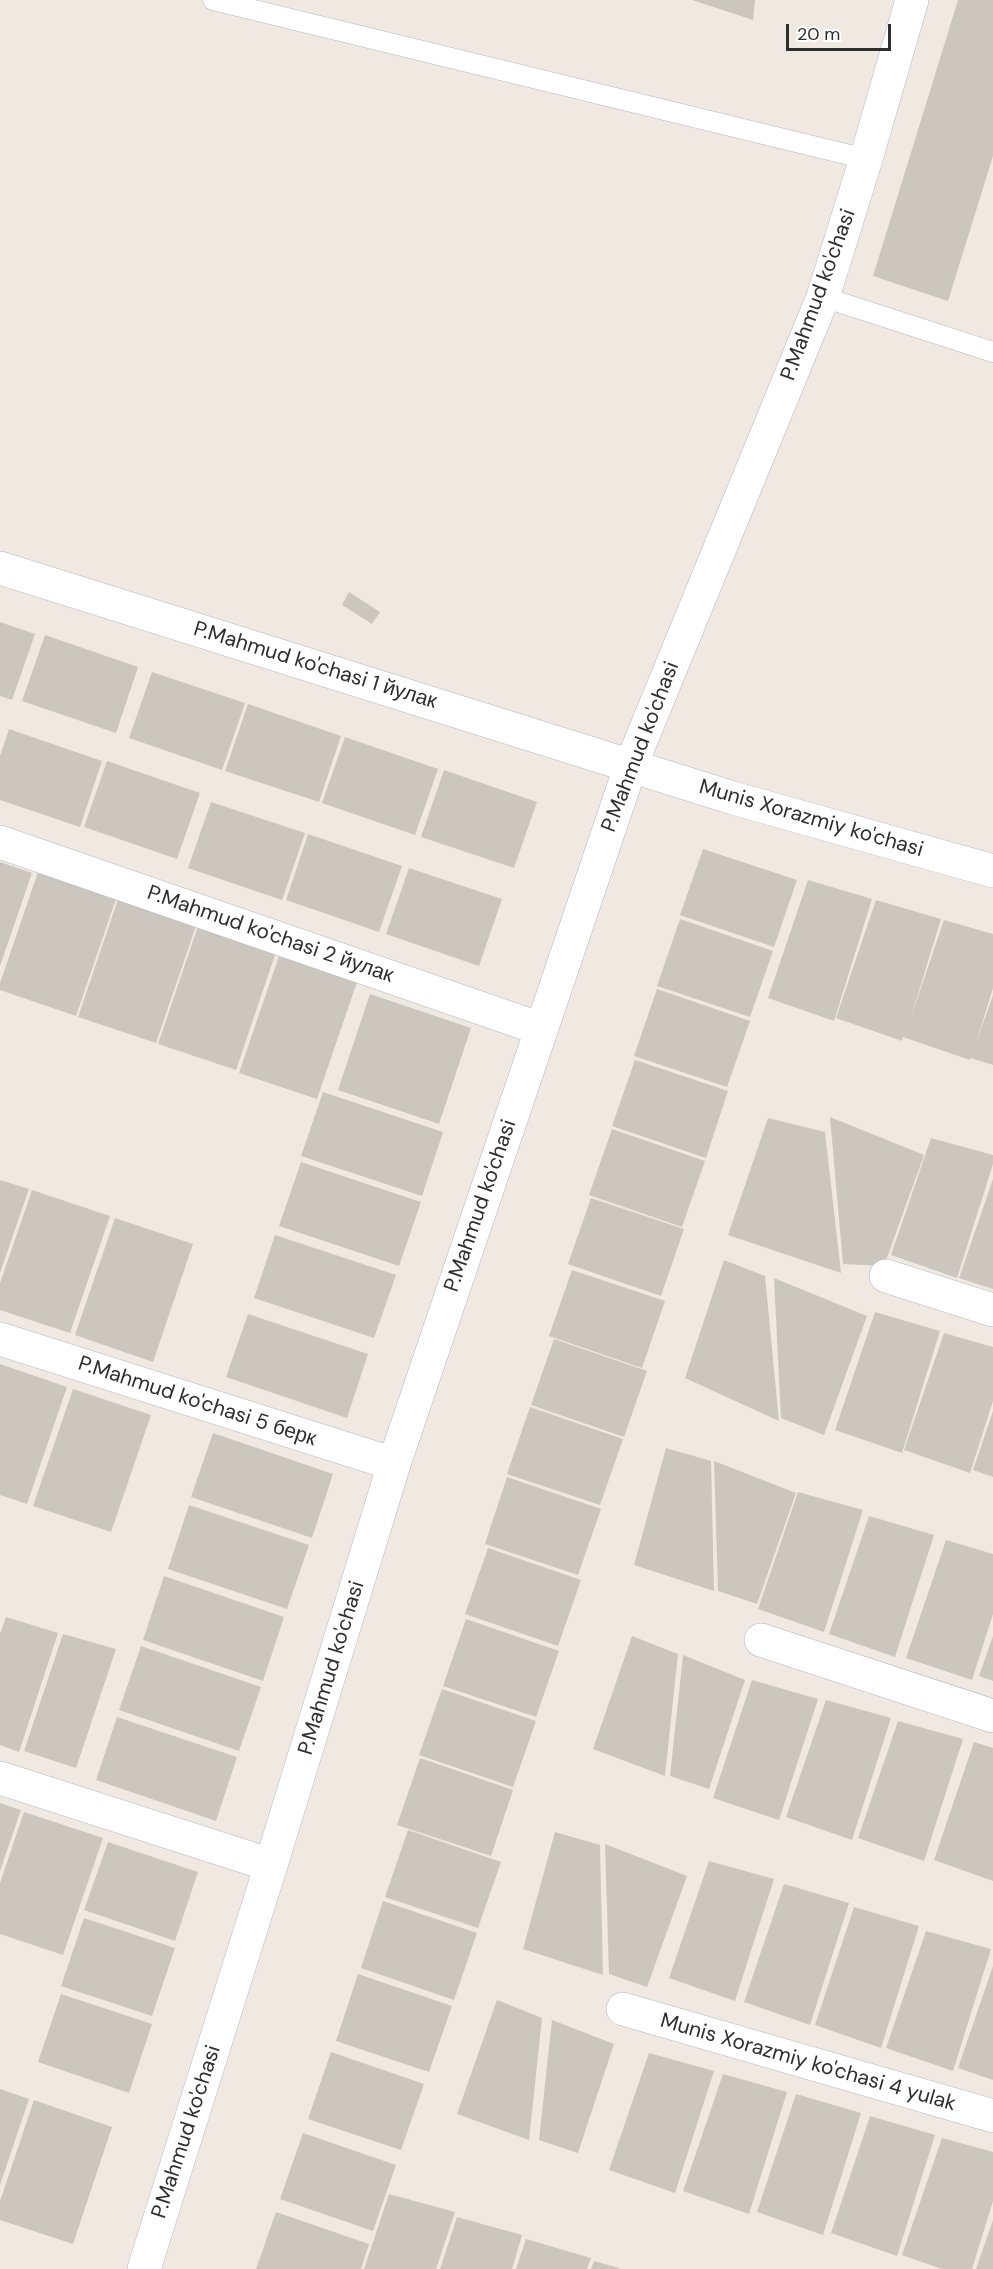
<!DOCTYPE html>
<html>
<head>
<meta charset="utf-8">
<style>
  body { margin:0 }
  #map { position:relative; width:993px; height:2269px; overflow:hidden; background:#efe9e1; font-family:"DM Sans",sans-serif }
  canvas { display:block }
  .scale { position:absolute; left:786px; top:24px; width:105px; height:27px; box-sizing:border-box; border:3px solid #2e2e2e; border-top:0; padding-left:8px; font-size:18px; line-height:21px; white-space:nowrap; color:#2e2e2e; -webkit-text-stroke:4px #fff; paint-order:stroke }
</style>
</head>
<body>
<div id="map">
<canvas width="993" height="2269"></canvas>
<div class="scale">20 m</div>
</div>
<script>
const c = document.querySelector('canvas').getContext('2d');
c.lineJoin = 'round';
function fillPath(path, color) {
  c.fillStyle = color;
  c.fill(path, 'evenodd');
}
function poly(rows) {
  const path = new Path2D();
  for (const r of rows) {
    path.moveTo(r[0], r[1]);
    for (let i = 2; i < r.length; i += 2) path.lineTo(r[i], r[i + 1]);
  }
  return path;
}
function trace(path, color, width, dash) {
  c.strokeStyle = color;
  c.lineWidth = width;
  c.lineCap = dash ? 'butt' : 'round';
  c.setLineDash(dash || []);
  c.stroke(path);
}
function write(font, color, halo, rows, align = 'center') {
  c.font = font + ' "DM Sans",sans-serif';
  c.lineWidth = 5;
  c.setLineDash([]);
  c.textBaseline = 'middle';
  c.strokeStyle = halo;
  c.fillStyle = color;
  for (const [text, x, y, turn = 0] of rows) {
    c.save();
    c.translate(x, y);
    c.rotate((+turn || 0) * Math.PI / 180);
    c.textAlign = isNaN(turn) ? turn : align;
    if (halo) c.strokeText(text, 0, 0);
    c.fillText(text, 0, 0);
    c.restore();
  }
}
fillPath(poly([
  [692,0,755,0,753,20],
  [958,0,993,0,993,156,948,301,873,276],
  [349,592,380,612,372,624,342,605],
  [0,622,35,634,12,700,0,696],
  [45,635,138,667,116,733,22,701],
  [152,672,245,703,222,770,129,738],
  [248,704,341,736,319,802,225,771],
  [9,729,102,761,80,827,0,800,0,756],
  [345,737,438,769,415,835,322,803],
  [107,761,200,793,177,859,84,827],
  [444,770,537,802,514,868,421,837],
  [211,802,305,833,282,900,188,868],
  [308,834,402,866,379,932,286,900],
  [703,849,797,880,774,947,680,915],
  [0,862,32,873,0,966],
  [409,868,502,899,479,966,386,934],
  [38,872,116,899,76,1016,0,990,0,983],
  [808,880,872,899,834,1021,768,998],
  [118,899,196,926,156,1043,78,1017],
  [876,900,941,919,911,1017,944,920,993,934,993,988,976,1043,993,995,993,1065,971,1058,970,1060,903,1037,902,1041,836,1018],
  [680,919,773,951,750,1017,657,986],
  [198,926,276,952,236,1070,158,1044],
  [279,956,357,982,317,1099,239,1073],
  [657,989,750,1021,727,1087,634,1056],
  [370,994,471,1028,439,1124,338,1090],
  [635,1060,728,1091,706,1158,612,1126],
  [323,1092,443,1132,422,1196,301,1156],
  [830,1117,924,1155,884,1266,843,1264],
  [768,1118,825,1132,841,1273,728,1235],
  [612,1129,705,1161,682,1227,589,1195],
  [931,1138,993,1155,993,1164,957,1278,891,1255],
  [301,1162,421,1202,399,1266,279,1226],
  [993,1179,993,1289,959,1278],
  [0,1180,29,1189,0,1273],
  [32,1190,110,1216,70,1333,0,1310,0,1283],
  [591,1198,684,1229,661,1296,568,1264],
  [115,1218,193,1244,153,1362,75,1335],
  [275,1235,396,1275,374,1338,254,1298],
  [724,1260,765,1276,779,1421,685,1378],
  [572,1270,665,1301,642,1368,549,1336],
  [774,1278,867,1316,824,1435,781,1418],
  [875,1312,940,1331,902,1453,835,1430],
  [248,1314,368,1354,347,1418,226,1377],
  [944,1333,993,1347,993,1401,970,1473,904,1450],
  [554,1339,647,1371,624,1437,531,1405],
  [0,1364,67,1387,27,1504,0,1495],
  [73,1389,151,1415,111,1532,33,1506],
  [530,1407,623,1439,600,1505,507,1474],
  [993,1411,993,1477,973,1470],
  [213,1433,333,1474,312,1538,191,1497],
  [666,1448,711,1461,714,1591,634,1565],
  [714,1461,796,1493,757,1604,718,1591],
  [507,1477,601,1509,578,1575,485,1544],
  [798,1492,863,1510,824,1632,758,1609],
  [189,1505,309,1545,287,1609,168,1569],
  [869,1516,934,1535,895,1657,829,1634],
  [946,1540,993,1554,993,1614,972,1680,906,1658],
  [488,1548,581,1580,558,1646,465,1614],
  [164,1576,284,1617,263,1681,143,1640],
  [6,1617,58,1633,19,1752,0,1745,0,1634],
  [466,1619,559,1651,536,1717,443,1686],
  [63,1634,116,1649,76,1768,24,1751],
  [632,1636,678,1654,665,1776,593,1749],
  [993,1636,993,1681,979,1676],
  [141,1646,261,1687,239,1751,119,1710],
  [683,1655,745,1680,709,1789,670,1776],
  [752,1680,818,1699,779,1820,713,1798],
  [442,1689,536,1721,513,1787,419,1755],
  [826,1700,891,1718,852,1840,786,1817],
  [117,1717,237,1757,216,1821,96,1780],
  [898,1721,963,1739,924,1861,858,1838],
  [974,1742,993,1748,993,1881,934,1860],
  [420,1758,513,1790,491,1856,397,1825],
  [0,1803,21,1810,0,1871],
  [24,1812,103,1838,63,1955,0,1934,0,1883],
  [408,1830,501,1862,478,1928,385,1897],
  [555,1832,600,1845,603,1975,523,1949],
  [108,1842,198,1872,175,1941,84,1910],
  [605,1844,687,1876,647,1987,609,1974],
  [709,1861,774,1879,735,2001,669,1978],
  [784,1884,849,1903,810,2025,744,2002],
  [383,1901,477,1933,454,2000,361,1968],
  [854,1907,919,1926,881,2048,815,2025],
  [84,1918,175,1948,152,2016,61,1986],
  [926,1931,991,1949,953,2071,886,2048],
  [993,1966,993,2080,958,2068],
  [358,1974,452,2006,429,2072,336,2041],
  [61,1994,152,2024,129,2093,38,2062],
  [497,2000,542,2018,529,2140,457,2114],
  [552,2020,614,2044,578,2153,539,2140],
  [331,2052,424,2084,401,2150,308,2119],
  [649,2053,714,2071,675,2193,609,2170],
  [723,2074,787,2092,749,2214,683,2191],
  [0,2089,29,2099,0,2185],
  [796,2094,861,2113,823,2235,757,2212],
  [34,2100,112,2127,73,2244,0,2220,0,2201],
  [870,2116,935,2135,897,2256,831,2233],
  [303,2133,396,2165,373,2231,280,2199],
  [942,2138,993,2152,993,2201,972,2269,942,2269,902,2255],
  [389,2194,455,2212,436,2269,364,2269],
  [276,2212,369,2244,361,2269,256,2269],
  [457,2217,522,2235,512,2269,440,2269],
  [993,2220,993,2269,976,2269],
  [526,2239,591,2258,587,2269,516,2269],
  [594,2261,619,2268,619,2269,591,2269]
]), '#cbc7bf');
const service = poly([
  [213,0,866,159],
  [823,297,993,352]
]);
const minor = poly([
  [631,765,823,297,866,159,912,0],
  [0,842,541,1029],
  [886,1276,993,1310],
  [0,1339,394,1464],
  [761,1640,993,1716],
  [0,1778,271,1865],
  [623,2009,993,2116]
]);
const tertiary = poly([
  [0,568,733,798,993,871],
  [144,2269,271,1865,394,1464,631,765]
]);
trace(service, '#b4b7c1', 21);
trace(minor, '#b4b7c1', 34);
trace(tertiary, '#b4b7c1', 34);
trace(service, '#fff', 20);
trace(minor, '#fff', 33);
trace(tertiary, '#fff', 33);
write('21px', '#2e2e2e', '#fff', [
  ["P.Mahmud ko'chasi",819,295,-70],
  ["P.Mahmud ko'chasi 1 йулак",315,666,17],
  ["P.Mahmud ko'chasi",641,747,-69],
  ["Munis Xorazmiy ko'chasi",811,819,16],
  ["P.Mahmud ko'chasi 2 йулак",270,935,19],
  ["P.Mahmud ko'chasi",481,1206,-71],
  ["P.Mahmud ko'chasi 5 берк",197,1402,18],
  ["P.Mahmud ko'chasi",332,1668,-73],
  ["Munis Xorazmiy ko'chasi 4 yulak",808,2063,16],
  ["P.Mahmud ko'chasi",187,2132,-72]
]);
</script>
</body>
</html>
